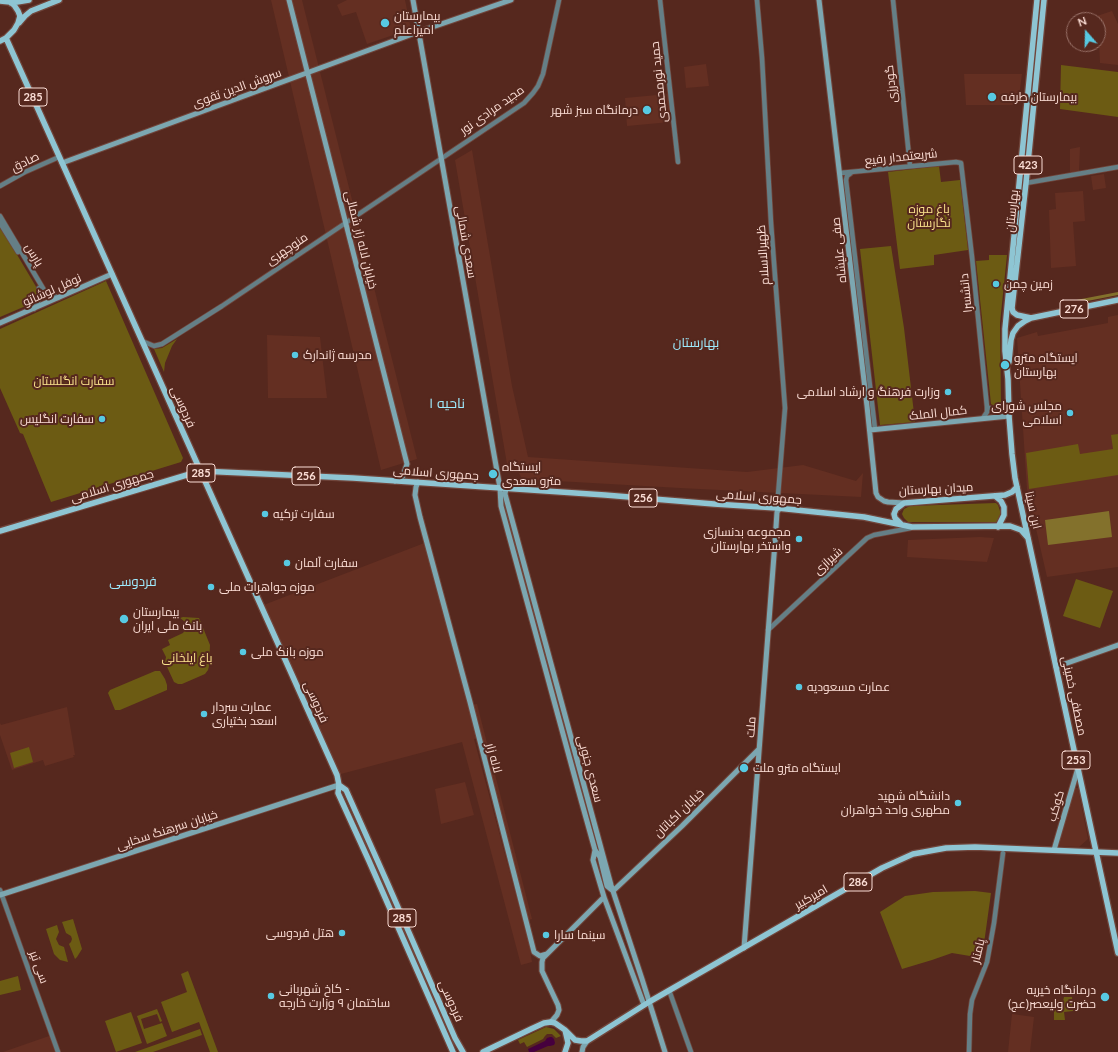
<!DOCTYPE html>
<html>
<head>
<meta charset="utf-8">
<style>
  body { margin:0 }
  #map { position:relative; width:1118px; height:1052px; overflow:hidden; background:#56281e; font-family:Lato,sans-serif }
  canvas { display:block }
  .north { position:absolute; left:1066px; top:12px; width:40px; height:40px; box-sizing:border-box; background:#56281e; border:1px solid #987067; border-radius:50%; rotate:340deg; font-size:11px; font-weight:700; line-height:16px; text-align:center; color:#fbddd5 }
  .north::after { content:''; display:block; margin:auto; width:14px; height:18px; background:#57c9e2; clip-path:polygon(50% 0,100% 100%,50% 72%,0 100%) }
</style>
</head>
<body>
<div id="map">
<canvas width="1118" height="1052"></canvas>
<div class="north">N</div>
</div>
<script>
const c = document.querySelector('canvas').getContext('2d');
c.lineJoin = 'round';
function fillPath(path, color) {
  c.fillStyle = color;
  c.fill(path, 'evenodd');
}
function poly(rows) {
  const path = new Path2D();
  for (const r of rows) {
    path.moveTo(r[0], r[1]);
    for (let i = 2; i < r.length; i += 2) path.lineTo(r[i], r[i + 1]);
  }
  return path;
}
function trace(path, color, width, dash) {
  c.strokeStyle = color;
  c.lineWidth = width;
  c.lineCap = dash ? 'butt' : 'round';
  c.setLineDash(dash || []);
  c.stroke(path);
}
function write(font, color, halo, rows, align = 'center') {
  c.font = font + ' Lato,Cairo,sans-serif';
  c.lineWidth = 4;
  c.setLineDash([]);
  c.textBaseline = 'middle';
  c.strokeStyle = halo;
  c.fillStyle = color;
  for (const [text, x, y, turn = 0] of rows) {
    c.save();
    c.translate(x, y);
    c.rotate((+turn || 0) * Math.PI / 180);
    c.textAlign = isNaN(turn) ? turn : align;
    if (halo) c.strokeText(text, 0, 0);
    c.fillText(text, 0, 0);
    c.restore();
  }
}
fillPath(poly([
  [271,0,302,0,417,459,381,470],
  [347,0,405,0,411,29,367,44,356,12,342,16,337,5],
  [1112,11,1118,24,1118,65,1100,63,1099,40,1098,39,1098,20,1093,20,1094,17],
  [706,64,709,86,686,88,684,67],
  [964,74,1022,74,1018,105,966,105],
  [668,94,670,122,627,126,625,98],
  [1080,147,1079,171,1070,173,1070,149],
  [472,150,512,386,528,457,747,472,803,465,856,481,863,473,861,497,680,488,522,479,518,471,513,467,507,464,455,160],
  [1104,174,1106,188,1093,190,1091,176],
  [1083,191,1085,221,1073,222,1076,266,1051,268,1049,210,1056,209,1055,193],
  [1118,315,1118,567,1047,577,1027,489,1017,338,1037,332,1038,336,1108,323,1108,317],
  [267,335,320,337,327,398,268,398],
  [980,537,994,538,987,562,907,557,908,540],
  [427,542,478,738,474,739,529,944,532,962,521,965,462,742,337,775,261,606],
  [477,704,532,919,528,920,472,705],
  [67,707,75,755,73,755,74,757,45,766,43,760,12,770,0,735,0,723,1,725],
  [465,782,474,815,441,824,435,789],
  [1075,788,1078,788,1088,839,1079,847,1058,846],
  [1012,1014,1034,1017,1030,1052,1008,1052],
  [52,1035,58,1052,3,1052]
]), '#642f22');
fillPath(poly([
  [1061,65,1118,72,1118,117,1060,109],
  [939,166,941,182,960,180,968,250,934,255,934,265,900,269,888,172],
  [0,226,38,290,35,302,0,317],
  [891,246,904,328,915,422,880,425,860,249],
  [989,255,1007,255,1000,323,1001,405,995,406,991,404,976,261,989,260],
  [106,281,183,458,181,462,51,502,23,434,20,433,0,388,0,329],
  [177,339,172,346,165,363,164,372,154,349,162,348],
  [1118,434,1118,475,1029,489,1026,453,1078,444,1080,454,1113,449,1111,435],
  [996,503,998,505,1000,511,1000,515,999,520,996,522,908,522,904,518,902,514,904,509,910,506],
  [1076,579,1113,591,1100,628,1063,616],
  [183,617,199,618,210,645,209,666,208,670,205,674,182,684,178,684,174,682,168,669,165,662,166,657,162,649,170,645,168,640,183,633,186,628,186,625,184,621,180,618],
  [155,671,160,671,165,679,167,685,167,690,120,710,115,710,108,693,110,690],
  [29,747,33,762,14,768,10,753],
  [975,891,991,893,982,958,952,953,932,960,902,969,880,912,905,896,933,892],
  [73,919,82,949,77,957,75,959,69,944,71,942,72,939,71,936,66,933,62,922],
  [57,925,59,932,56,939,59,945,64,947,68,962,60,960,54,954,46,929],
  [188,971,218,1052,210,1052,199,1022,172,1032,161,1002,187,992,181,974],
  [18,976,21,990,0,995,0,981],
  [1064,997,1072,997,1073,1011,1064,1012,1065,1020,1054,1020,1054,1007,1057,1007,1057,1000,1063,1001],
  [157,1009,162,1021,160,1022,157,1014,141,1019,144,1029,162,1023,167,1036,147,1044,137,1016],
  [131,1012,142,1043,116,1052,105,1021],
  [546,1027,554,1029,561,1036,556,1038,552,1034,547,1034,545,1036,543,1039,527,1047,524,1042,520,1044,518,1040],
  [200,1029,202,1035,153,1052,135,1052]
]), '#6c5b13');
fillPath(poly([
  [1118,292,1118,295,1072,304,1071,301],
  [1109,511,1112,537,1048,545,1045,520]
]), '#83712c');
fillPath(poly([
  [550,1037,552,1037,554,1039,555,1043,554,1045,550,1046,548,1046,534,1052,529,1052,528,1049,545,1041,547,1038]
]), '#46003e');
const tertiary = poly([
  [660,0,678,162],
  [757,0,762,58,771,223,785,408,777,508],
  [893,0,910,166],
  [840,173,956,162,961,163,972,257,987,407,987,412,983,418],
  [851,173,847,176,846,180,875,429],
  [1026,183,1118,167],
  [0,186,25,172,59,157],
  [0,216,44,290,58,298],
  [0,223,18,252],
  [34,309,41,296,41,291,39,288],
  [142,341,154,346,162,344,222,306,524,103,533,93,538,86,543,74,559,0],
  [987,407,992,409,1002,408,1010,406],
  [768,630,867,538,874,535,911,528],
  [0,890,58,1052],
  [669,990,691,1052],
  [969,1052,970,1014,972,1000,987,962,994,923,1003,853]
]);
const secondary = poly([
  [289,0,407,464,403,476,395,481],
  [413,0,500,488,501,506,578,789,595,850,593,860,604,897,644,1005],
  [819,0,867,406,876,493,878,497,884,501,888,502,904,503],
  [62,163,418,32,511,0],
  [0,323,112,274],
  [870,430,1009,416],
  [418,482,416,487,415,495,420,517,470,702,534,952,540,956,547,954],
  [506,488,505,494,611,885,642,979,665,1052],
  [1056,667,1118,645],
  [595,850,600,857,607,886,612,890],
  [1054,850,1078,768],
  [613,891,682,826,759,749],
  [0,895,339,785],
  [744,948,775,542,777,512,780,508],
  [551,1022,557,1015,559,1010,558,1005,542,971,542,962,543,958,604,897],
  [582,1052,583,1047,587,1041]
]);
const primary = poly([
  [1037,0,1005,329,1005,351,1008,379,1009,416,1012,454,1015,478,1118,953],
  [0,1,10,2,14,5,18,11,20,16,18,23,14,30,6,38,0,41],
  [11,3,29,0],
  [19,23,25,16,31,11,59,0],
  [6,38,337,775,339,785,338,793,369,861,453,1052],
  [1031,318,1017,315,1013,312,1012,308,1026,183,1044,0],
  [1009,362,1011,340,1013,333,1018,326,1025,321,1031,318,1118,300],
  [995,496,1001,501,1004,507,1004,515,998,527],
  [901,524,895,518,894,514,896,509,904,503,1005,495,1012,492,1017,487],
  [0,531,200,471,353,478,605,495,714,504,777,508,864,517,912,527,1010,526,1021,530,1028,538],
  [339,785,346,790,387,882,455,1038,463,1052],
  [565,1030,575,1040,581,1041,587,1041,649,1002,882,868,913,854,946,848,975,847,1118,853],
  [483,1052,531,1029,544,1023,551,1022,555,1023,565,1030,568,1043,565,1052]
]);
trace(tertiary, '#70453b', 6);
trace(secondary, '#70453b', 7);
trace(primary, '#70453b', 8);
trace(tertiary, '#657f86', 4.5);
trace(secondary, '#7ca7b1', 5);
trace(primary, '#8ec5d3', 5.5);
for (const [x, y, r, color] of [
  [385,23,5,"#57c9e2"],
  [992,97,5,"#57c9e2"],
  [647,110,5,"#57c9e2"],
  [996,284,4,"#57c9e2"],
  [295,355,4,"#57c9e2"],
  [1005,365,5,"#57c9e2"],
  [948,392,4,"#57c9e2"],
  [1070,413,4,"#57c9e2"],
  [102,419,4,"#57c9e2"],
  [493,474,5,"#57c9e2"],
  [265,514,4,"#57c9e2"],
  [799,539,4,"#57c9e2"],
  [287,563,4,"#57c9e2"],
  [211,587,4,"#57c9e2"],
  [124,619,5,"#57c9e2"],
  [243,652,4,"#57c9e2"],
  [799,687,4,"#57c9e2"],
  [204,714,4,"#57c9e2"],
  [744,768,5,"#57c9e2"],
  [958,803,4,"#57c9e2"],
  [342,933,4,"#57c9e2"],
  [546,935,4,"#57c9e2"],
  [271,996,4,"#57c9e2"],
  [1105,997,5,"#57c9e2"]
]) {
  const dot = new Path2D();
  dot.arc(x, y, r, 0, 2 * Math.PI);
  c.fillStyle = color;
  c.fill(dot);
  trace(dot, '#56281e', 1.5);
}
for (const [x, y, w] of [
  [33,97,28],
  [1028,165,28],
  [1074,309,28],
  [201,473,28],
  [306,476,28],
  [643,498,28],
  [1076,760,28],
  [858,882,28],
  [402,918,28]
]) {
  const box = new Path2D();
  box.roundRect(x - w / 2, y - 9, w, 18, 3);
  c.fillStyle = '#56281e';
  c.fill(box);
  trace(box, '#fbddd5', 1);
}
write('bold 11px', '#fbddd5', null, [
  ["285",33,97],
  ["423",1028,165],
  ["276",1074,309],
  ["285",201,473],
  ["256",306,476],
  ["256",643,498],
  ["253",1076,760],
  ["286",858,882],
  ["285",402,918]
]);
write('12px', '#fbddd5', '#56281e', [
  ["بیمارستان",394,16],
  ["امیراعلم",394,30],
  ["بیمارستان طرفه",1001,97],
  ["درمانگاه سبز شهر",638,110,"right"],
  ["زمین چمن",1004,284],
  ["مدرسه ژاندارک",303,355],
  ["ایستگاه مترو",1014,358],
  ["بهارستان",1014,372],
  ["وزارت فرهنگ و ارشاد اسلامی",940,392,"right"],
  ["مجلس شورای",1062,406,"right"],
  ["اسلامی",1062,420,"right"],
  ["سفارت انگلیس",94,419,"right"],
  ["ایستگاه",502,467],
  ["مترو سعدی",502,481],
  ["سفارت ترکیه",273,514],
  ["مجموعه بدنسازی",791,532,"right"],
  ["واستخر بهارستان",791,546,"right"],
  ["سفارت آلمان",295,563],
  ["موزه جواهرات ملی",219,587],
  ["بیمارستان",133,612],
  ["بانک ملی ایران",133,626],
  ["موزه بانک ملی",251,652],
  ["عمارت مسعودیه",807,687],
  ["عمارت سردار",212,707],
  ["اسعد بختیاری",212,721],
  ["ایستگاه مترو ملت",753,768],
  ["دانشگاه شهید",950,796,"right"],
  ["مطهری واحد خواهران",950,810,"right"],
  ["هتل فردوسی",334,933,"right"],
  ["سینما سارا",554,935],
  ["کاخ شهربانی -",279,989],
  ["ساختمان ۹ وزارت خارجه",279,1003],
  ["درمانگاه خیریه",1096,990,"right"],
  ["حضرت ولیعصر(عج)",1096,1004,"right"]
], 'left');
write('12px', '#fbddd5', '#56281e', [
  ["حمید نورمحمدی",659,82,-96],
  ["گودرزی",891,84,-96],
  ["سروش الدین تقوی",237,88,-20],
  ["مجید مرادی نور",492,110,-35],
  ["شریعتمدار رفیع",901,157,-6],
  ["صادق",25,162,-26],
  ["بهارستان",1012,211,-84],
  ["خیابان لاله زار شمالی",361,240,76],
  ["سعدی شمالی",466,242,80],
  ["منوچهری",287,249,-34],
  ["صفی علیشاه",839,250,-96],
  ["پارس",34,255,59],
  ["ظهیرالاسلام",763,255,-94],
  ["نوفل لوشاتو",52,290,-24],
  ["دانشسرا",966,293,-96],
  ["فردوسی",183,407,66],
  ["کمال الملک",938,413,-6],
  ["جمهوری اسلامی",436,473,4],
  ["جمهوری اسلامی",112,486,-17],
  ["میدان بهارستان",936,489,-3],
  ["جمهوری اسلامی",759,497,4],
  ["ابن سینا",1033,510,77],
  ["شیرازی",828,561,-42],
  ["مصطفی خمینی",1074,696,78],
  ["فردوسی",316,702,66],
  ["ملت",751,727,-85],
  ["لاله زار",494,758,75],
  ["سعدی جنوبی",590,769,75],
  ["کوکب",1056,806,-74],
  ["خیابان اکباتان",679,813,-44],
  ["خیابان سرهنگ سخایی",167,830,-18],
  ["امیرکبیر",811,897,-30],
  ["پامنار",978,951,-76],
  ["سی تیر",39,967,70],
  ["فردوسی",451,1001,66]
]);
write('12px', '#fbe38d', '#56281e', [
  ["باغ موزه",929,209],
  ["نگارستان",929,223],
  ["سفارت انگلستان",74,381],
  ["باغ ایلخانی",187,658]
]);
write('13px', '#9eebfe', '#56281e', [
  ["بهارستان",696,343],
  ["فردوسی",133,582]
]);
write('14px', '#9eebfe', '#56281e', [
  ["ناحیه ۱",447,403]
]);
</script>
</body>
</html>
